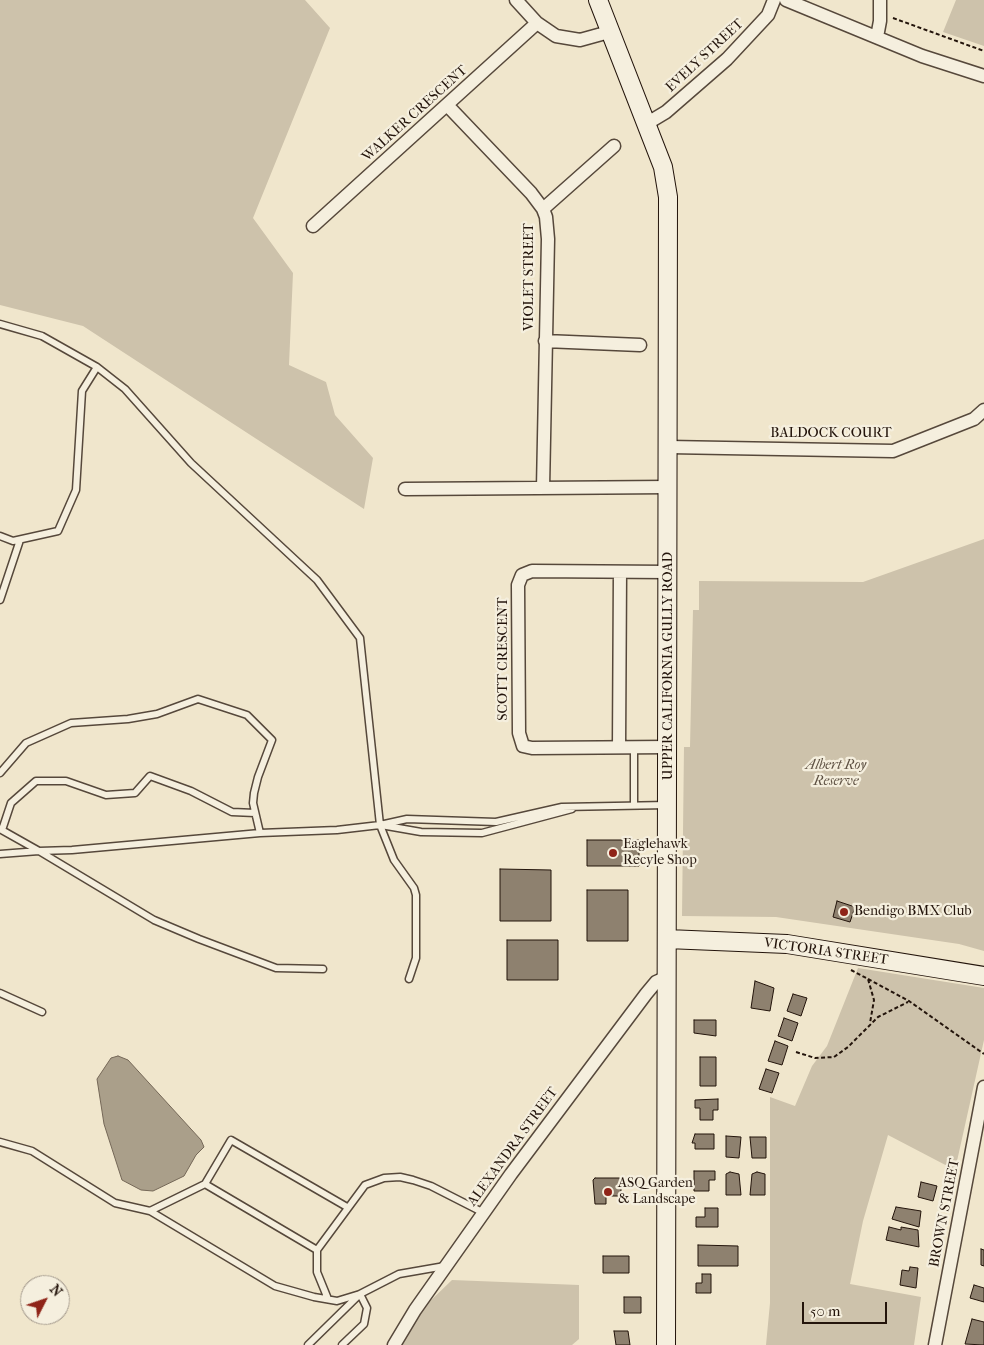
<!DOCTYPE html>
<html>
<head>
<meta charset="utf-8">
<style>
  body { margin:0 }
  #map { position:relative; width:984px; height:1345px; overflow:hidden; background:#f0e6cc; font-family:"IM FELL French Canon",serif }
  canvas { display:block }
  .north { position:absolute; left:20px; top:1275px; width:50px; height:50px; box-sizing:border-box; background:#f5efde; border:1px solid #a1978a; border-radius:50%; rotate:49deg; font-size:14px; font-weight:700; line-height:20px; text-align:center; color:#23140b }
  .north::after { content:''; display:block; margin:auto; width:18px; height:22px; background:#8f2418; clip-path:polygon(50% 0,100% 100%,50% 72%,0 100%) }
  .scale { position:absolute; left:802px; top:1302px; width:85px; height:22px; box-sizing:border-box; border:2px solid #23140b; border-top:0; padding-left:6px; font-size:15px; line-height:18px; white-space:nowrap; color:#23140b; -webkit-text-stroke:4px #f5efde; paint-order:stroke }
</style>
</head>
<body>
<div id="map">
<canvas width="984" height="1345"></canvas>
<div class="north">N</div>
<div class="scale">50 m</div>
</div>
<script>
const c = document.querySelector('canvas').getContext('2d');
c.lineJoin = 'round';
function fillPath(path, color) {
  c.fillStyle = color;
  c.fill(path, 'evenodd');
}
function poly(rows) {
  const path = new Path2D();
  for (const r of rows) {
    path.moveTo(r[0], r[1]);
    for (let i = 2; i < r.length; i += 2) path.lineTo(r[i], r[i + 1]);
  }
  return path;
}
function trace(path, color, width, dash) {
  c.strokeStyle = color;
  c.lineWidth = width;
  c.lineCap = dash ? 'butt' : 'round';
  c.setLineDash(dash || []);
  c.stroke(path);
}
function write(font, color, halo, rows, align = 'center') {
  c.font = font + ' "IM FELL French Canon",serif';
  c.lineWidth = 4.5;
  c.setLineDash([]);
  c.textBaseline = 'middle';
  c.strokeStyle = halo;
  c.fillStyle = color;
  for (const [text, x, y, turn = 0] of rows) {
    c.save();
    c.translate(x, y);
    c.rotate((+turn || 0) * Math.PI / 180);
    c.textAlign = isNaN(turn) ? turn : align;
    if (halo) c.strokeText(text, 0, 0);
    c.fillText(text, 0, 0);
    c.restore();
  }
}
fillPath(poly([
  [0,0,305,0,330,28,253,218,293,273,289,365,326,382,335,415,373,458,364,509,83,326,0,305],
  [956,0,984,0,984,46,943,32],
  [984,539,984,951,959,944,776,917,682,916,684,747,690,747,693,610,699,610,699,581,863,582],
  [858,968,984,988,984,1040,955,1170,888,1135,863,1221,850,1284,921,1297,914,1345,766,1345,770,1303,770,1097,795,1106,812,1066,827,1046],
  [452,1280,579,1285,579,1339,572,1345,402,1345,424,1307]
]), '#cdc2ab');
const water = poly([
  [118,1056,128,1060,201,1140,204,1147,196,1155,184,1176,153,1191,141,1190,122,1180,104,1124,97,1079,111,1058,118,1056]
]);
fillPath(water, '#aa9f8a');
trace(water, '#746757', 1);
const building = poly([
  [587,840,639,840,639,866,587,866,587,840],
  [500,869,551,870,551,921,500,921,500,869],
  [587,890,628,890,628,941,587,941,587,890],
  [837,901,855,907,850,922,833,917,837,901],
  [507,940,558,940,558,980,507,980,507,940],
  [755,981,774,988,770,1011,751,1008,755,981],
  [793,994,807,998,801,1016,787,1011,793,994],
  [784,1018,798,1023,792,1041,778,1036,784,1018],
  [694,1020,716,1020,716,1036,694,1033,694,1020],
  [775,1041,788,1046,782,1065,768,1061,775,1041],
  [700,1057,716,1057,716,1086,700,1086,700,1057],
  [766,1069,779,1073,772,1093,759,1089,766,1069],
  [718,1099,718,1110,713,1110,713,1120,700,1120,700,1108,695,1108,695,1100,718,1099],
  [695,1134,714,1134,714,1149,695,1149,695,1143,692,1143,695,1134],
  [726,1136,741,1137,739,1158,726,1157,726,1136],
  [750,1137,766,1137,766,1158,752,1158,750,1137],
  [694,1171,715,1171,715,1180,709,1180,709,1191,694,1191,694,1171],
  [730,1172,739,1174,741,1195,726,1195,726,1174,730,1172],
  [757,1172,765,1174,765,1195,750,1195,752,1174,757,1172],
  [595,1178,621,1178,621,1196,606,1196,606,1204,595,1204,593,1180,595,1178],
  [921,1182,937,1186,933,1201,918,1197,921,1182],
  [896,1207,921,1211,919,1227,892,1219,896,1207],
  [705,1208,718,1208,718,1227,696,1227,696,1217,705,1217,705,1208],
  [889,1227,901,1230,901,1227,918,1230,919,1247,886,1240,889,1227],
  [698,1245,738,1246,738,1266,698,1266,698,1245],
  [981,1249,984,1250,984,1266,981,1265,981,1249],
  [603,1256,629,1256,629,1273,603,1273,603,1256],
  [910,1267,918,1268,916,1288,900,1285,902,1270,909,1271,910,1267],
  [702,1274,711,1274,711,1293,696,1293,696,1283,702,1283,702,1274],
  [974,1285,984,1288,984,1302,970,1298,974,1285],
  [624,1297,641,1297,641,1313,624,1313,624,1297],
  [972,1319,984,1322,984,1345,965,1344,972,1319],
  [614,1331,628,1331,630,1345,616,1345,614,1331]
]);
fillPath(building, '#8e816f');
trace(building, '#23140b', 1);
const lane = poly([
  [0,324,42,336,97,367],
  [0,536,13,541,58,531,76,490,82,391,97,367,125,389,191,463,317,580,360,638,380,825,394,860,414,888,416,895,416,958,409,979],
  [0,600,20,540],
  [0,773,26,743,71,723,128,719,157,714,198,699,247,715,272,740,258,777,254,793,253,803,260,833],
  [634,805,634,747],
  [381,825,421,832,482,833,572,809],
  [0,829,39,851,72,850,260,833,337,830,380,825,407,819,496,822,562,807,667,805],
  [2,830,11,803,36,781,66,781,106,795,135,793,150,776,191,791,232,812,255,813],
  [0,854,39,851,154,920,199,939,276,968,323,969],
  [0,993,42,1012],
  [0,1142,32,1151,115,1203,150,1211,275,1286,314,1297,337,1301,360,1294,399,1274,445,1266],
  [205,1184,231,1140,347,1207],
  [150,1211,205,1184,317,1250],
  [328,1299,317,1272,317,1250,365,1185,384,1178,400,1177,413,1180,431,1186,484,1213],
  [308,1345,360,1294,367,1308,364,1324,342,1345]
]);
const street = poly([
  [516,0,537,23,556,36,580,40,609,32],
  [786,0,922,56,984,76],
  [877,37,880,21,880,0],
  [447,105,531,193,543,209,546,217,548,239,543,488],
  [646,124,666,112,727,59,768,15,774,0],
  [543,209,614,146],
  [313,226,537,23],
  [545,341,640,345],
  [669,447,893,451,974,419,984,410],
  [405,489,669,487],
  [669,572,532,571,522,575,518,585,519,733,523,746,532,748,669,747],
  [619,747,620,572],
  [394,1345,415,1310,511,1174,646,994,656,982,667,977],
  [935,1345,984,1087]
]);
const secondary = poly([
  [598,0,663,167,668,197,666,1345],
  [667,939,787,944,984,976]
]);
trace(lane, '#56483b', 9);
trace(street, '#56483b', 15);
trace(secondary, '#23140b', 20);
trace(poly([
  [893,18,984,51],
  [851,970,868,979,874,1000,870,1023],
  [868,979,909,1001,984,1054],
  [796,1052,815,1058,834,1057,848,1047,878,1017,908,1002]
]), '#23140b', 2, [4, 2.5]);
trace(lane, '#f5efde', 6);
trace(street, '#f5efde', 12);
trace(secondary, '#f5efde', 18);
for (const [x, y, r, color] of [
  [613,853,5,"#8f2418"],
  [844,912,5,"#8f2418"],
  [608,1192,5,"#8f2418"]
]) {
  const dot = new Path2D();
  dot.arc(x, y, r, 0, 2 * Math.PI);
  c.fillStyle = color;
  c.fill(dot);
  trace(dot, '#f5efde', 2);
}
write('14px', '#23140b', '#f5efde', [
  ["EVELY STREET",705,56,-43],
  ["WALKER CRESCENT",415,114,-42],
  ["VIOLET STREET",530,277,-90],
  ["BALDOCK COURT",831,434],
  ["SCOTT CRESCENT",504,659,-90],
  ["UPPER CALIFORNIA GULLY ROAD",669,666,-90],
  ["VICTORIA STREET",826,952,8],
  ["ALEXANDRA STREET",513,1147,-54],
  ["BROWN STREET",945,1213,-79]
]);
write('italic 14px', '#5e5143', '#f5efde', [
  ["Albert Roy",836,766],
  ["Reserve",836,782]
]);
write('14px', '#23140b', '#f5efde', [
  ["Eaglehawk",623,845],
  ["Recyle Shop",623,861],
  ["Bendigo BMX Club",854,912],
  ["ASQ Garden",618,1184],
  ["& Landscape",618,1200]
], 'left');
</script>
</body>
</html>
